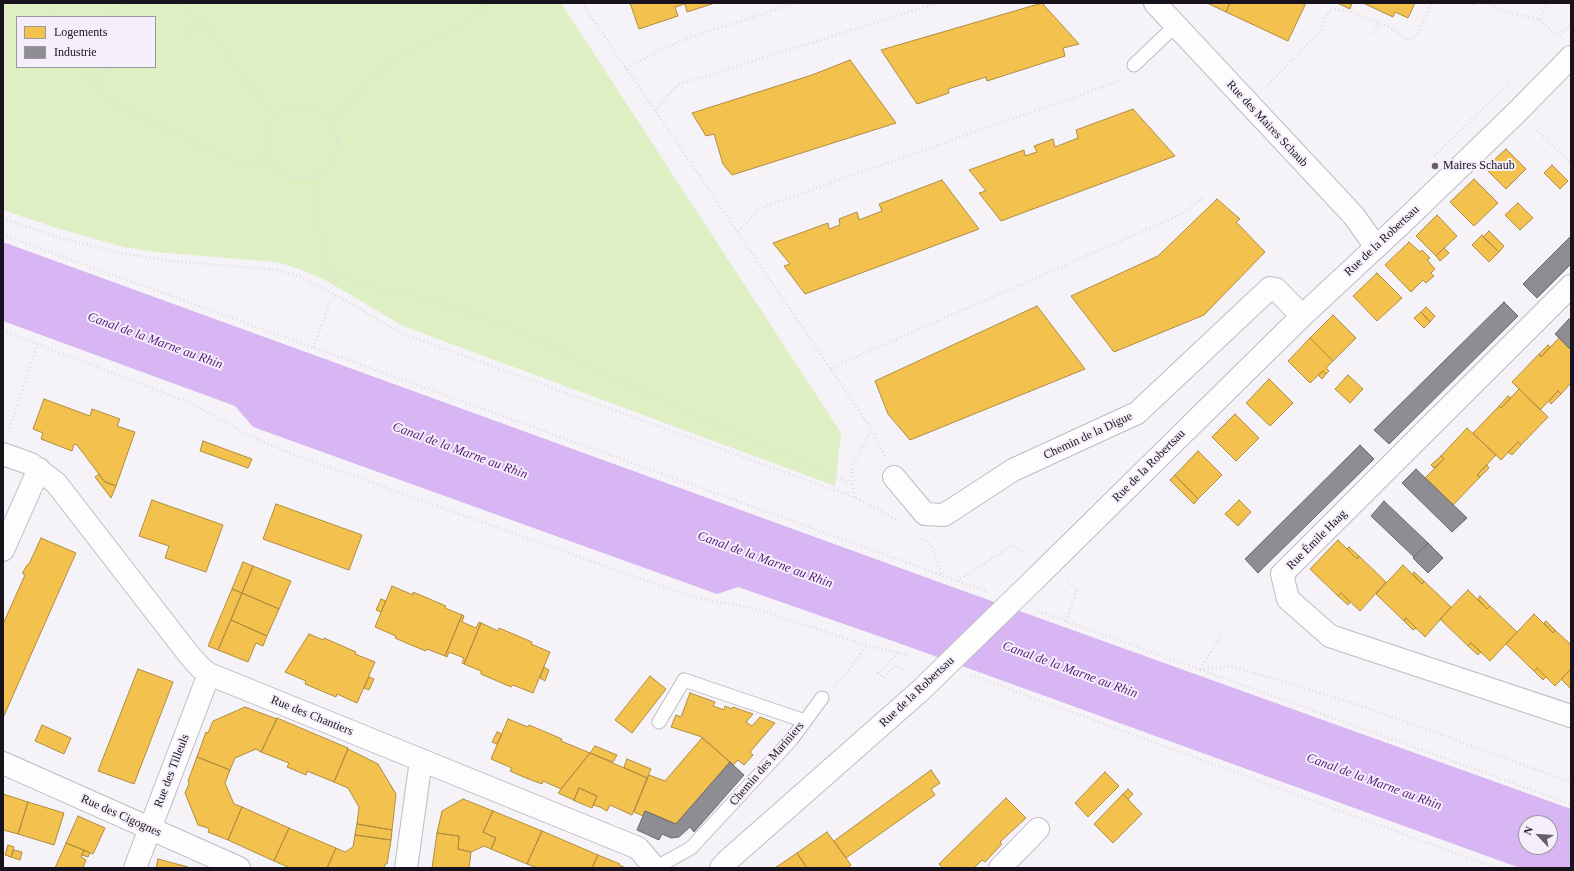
<!DOCTYPE html>
<html>
<head>
<meta charset="utf-8">
<style>
  body { margin:0 }
  #map { position:relative; width:1574px; height:871px; overflow:hidden; background:#f5f2f8; font-family:Georgia,serif }
  canvas { display:block }
  .frame { position:absolute; inset:0; border:4px solid #18121c; pointer-events:none }
  .legend { position:absolute; left:16px; top:16px; width:140px; height:52px; box-sizing:border-box; background:#f5effb; border:1px solid #9d97a2; margin:0; padding:5px 7px; list-style:none; font-size:12px; color:#18121c }
  .legend li { display:flex; align-items:center; gap:8px; height:20px }
  .legend b { width:20px; border:1px solid #9d97a2 }
  .north { position:absolute; left:1518px; top:815px; width:40px; height:40px; box-sizing:border-box; background:#f5effb; border:1px solid #9d97a2; border-radius:50%; rotate:295deg; font-size:11px; font-weight:700; line-height:16px; text-align:center; color:#18121c }
  .north::after { content:''; display:block; margin:auto; width:14px; height:18px; background:#656069; clip-path:polygon(50% 0,100% 100%,50% 72%,0 100%) }
</style>
</head>
<body>
<div id="map">
<canvas width="1574" height="871"></canvas>
<div class="frame"></div>
<ul class="legend">
<li><b style="height:11px;background:#f2c14e"></b>Logements</li>
<li><b style="height:11px;background:#8d8d92"></b>Industrie</li>
</ul>
<div class="north">N</div>
</div>
<script>
const c = document.querySelector('canvas').getContext('2d');
c.lineJoin = 'round';
function fillPath(path, color) {
  c.fillStyle = color;
  c.fill(path, 'evenodd');
}
function poly(rows) {
  const path = new Path2D();
  for (const r of rows) {
    if (r.length === 3) {
      path.moveTo(r[0] + r[2], r[1]);
      path.arc(r[0], r[1], r[2], 0, 2 * Math.PI);
      continue;
    }
    path.moveTo(r[0], r[1]);
    for (let i = 2; i < r.length; i += 2) path.lineTo(r[i], r[i + 1]);
  }
  return path;
}
function trace(path, color, width, dash) {
  c.strokeStyle = color;
  c.lineWidth = width;
  c.lineCap = dash ? 'butt' : 'round';
  c.setLineDash(dash || []);
  c.stroke(path);
}
function write(font, color, halo, rows, align = 'center') {
  c.font = font + ' Georgia,serif';
  c.lineWidth = 4;
  c.setLineDash([]);
  c.textBaseline = 'middle';
  c.strokeStyle = halo;
  c.fillStyle = color;
  for (const [text, x, y, turn = 0] of rows) {
    c.save();
    c.translate(x, y);
    c.rotate((+turn || 0) * Math.PI / 180);
    c.textAlign = isNaN(turn) ? turn : align;
    if (halo) c.strokeText(text, 0, 0);
    c.fillText(text, 0, 0);
    c.restore();
  }
}
fillPath(poly([
  [3,3,561,3,841,433,835,486,403,326,327,281,299,269,277,262,155,252,124,247,57,228,3,210],
  [17,17,155,17,155,67,17,67]
]), '#deefc3');
fillPath(poly([
  [3,242,947,585,1571,809,1571,868,1520,868,904,645,738,587,717,594,253,427,235,406,3,321],
  [1526,823,1550,823,1550,847,1526,847]
]), '#d8b6f4');
const homes = poly([
  [630,3,715,3,687,12,685,4,675,7,678,16,639,29,630,3],
  [1042,3,1079,44,1063,48,1065,56,987,81,986,77,948,89,949,93,917,104,881,50,1042,3],
  [1207,3,1230,3,1226,12,1207,3],
  [1230,3,1306,3,1288,41,1226,12,1230,3],
  [1337,3,1352,3,1350,9,1337,3],
  [1363,3,1415,3,1408,18,1395,12,1393,17,1363,3],
  [850,60,896,123,732,175,723,164,714,134,706,136,692,113,812,75,850,60],
  [1133,109,1175,156,1001,221,979,193,986,191,969,170,1024,150,1025,156,1037,152,1034,146,1053,139,1055,147,1078,138,1076,130,1133,109],
  [1506,149,1526,169,1506,189,1485,168,1506,149],
  [1552,165,1568,181,1560,189,1544,173,1552,165],
  [1474,179,1498,203,1474,226,1450,202,1474,179],
  [942,180,979,229,805,294,784,266,790,264,773,243,828,223,829,229,840,225,839,219,857,212,859,220,882,211,879,204,942,180],
  [1217,199,1240,219,1236,222,1265,252,1204,315,1114,352,1071,296,1158,256,1217,199],
  [1518,203,1533,218,1520,230,1505,215,1518,203],
  [1437,215,1457,236,1436,256,1416,236,1437,215],
  [1489,231,1504,246,1499,252,1483,237,1489,231],
  [1482,235,1499,252,1489,262,1472,245,1482,235],
  [1409,242,1420,252,1422,250,1430,258,1427,260,1435,269,1431,273,1434,276,1426,283,1423,280,1411,292,1385,265,1409,242],
  [1444,248,1449,253,1440,261,1436,256,1444,248],
  [1377,273,1402,298,1377,321,1353,296,1377,273],
  [1037,306,1085,369,910,440,888,414,875,381,1037,306],
  [1426,307,1435,316,1430,322,1421,312,1426,307],
  [1421,312,1430,322,1424,328,1414,318,1421,312],
  [1333,315,1356,338,1333,361,1310,338,1333,315],
  [1310,338,1333,361,1326,368,1329,371,1326,374,1323,371,1310,383,1288,361,1310,338],
  [1559,338,1571,350,1571,383,1561,394,1558,391,1540,410,1512,382,1539,354,1541,357,1559,338],
  [1548,345,1550,347,1541,357,1539,354,1548,345],
  [1323,371,1326,374,1322,379,1318,375,1323,371],
  [1348,375,1363,389,1350,403,1335,389,1348,375],
  [1269,379,1293,403,1270,426,1246,403,1269,379],
  [1519,389,1548,417,1521,445,1518,442,1501,460,1473,433,1499,406,1501,408,1519,389],
  [1558,391,1561,394,1551,404,1549,401,1558,391],
  [1508,396,1511,398,1501,408,1499,406,1508,396],
  [44,399,90,416,92,409,120,419,117,426,135,432,116,486,105,482,77,445,74,444,72,451,41,439,43,433,33,429,44,399],
  [1235,414,1259,438,1236,461,1212,437,1235,414],
  [1467,428,1496,455,1477,475,1480,477,1453,505,1425,478,1444,459,1441,456,1467,428],
  [203,441,252,459,248,468,200,451,203,441],
  [1518,442,1521,445,1512,455,1508,452,1518,442],
  [1198,451,1222,475,1198,499,1175,475,1198,451],
  [1441,456,1444,459,1434,468,1431,465,1441,456],
  [1487,465,1489,468,1480,477,1477,475,1487,465],
  [99,474,105,482,116,486,111,498,95,477,99,474],
  [1175,475,1198,499,1194,504,1170,480,1175,475],
  [152,500,223,525,206,572,165,558,169,546,139,536,152,500],
  [1239,500,1251,512,1238,526,1225,514,1239,500],
  [276,504,362,535,349,570,263,539,276,504],
  [41,538,76,553,3,718,3,624,25,575,23,574,23,572,27,565,29,564,41,538],
  [1338,540,1357,559,1359,556,1386,582,1360,611,1341,593,1338,596,1310,569,1338,540],
  [1349,547,1359,556,1357,559,1347,549,1349,547],
  [243,562,253,566,242,593,232,589,243,562],
  [1403,565,1422,584,1424,581,1451,607,1425,637,1406,618,1404,621,1376,594,1403,565],
  [253,566,291,581,279,609,242,593,253,566],
  [1414,572,1424,581,1422,584,1413,574,1414,572],
  [392,586,413,595,413,592,446,606,445,608,462,615,445,656,427,649,426,651,411,645,395,638,396,636,375,627,392,586],
  [232,589,242,593,218,650,208,646,232,589],
  [1468,590,1487,609,1490,606,1517,632,1490,661,1471,643,1468,646,1440,619,1468,590],
  [242,593,279,609,267,636,231,620,242,593],
  [1341,593,1350,602,1348,605,1338,596,1341,593],
  [1480,596,1490,606,1487,609,1478,599,1480,596],
  [381,599,386,601,381,612,376,610,381,599],
  [1534,614,1553,633,1555,630,1571,645,1571,669,1555,686,1537,668,1534,671,1506,644,1534,614],
  [462,615,464,616,462,622,476,628,479,622,481,623,464,664,462,663,464,658,449,652,447,657,445,656,462,615],
  [1406,618,1416,628,1413,630,1404,621,1406,618],
  [231,620,267,636,263,646,256,643,248,662,218,650,231,620],
  [1546,621,1555,630,1553,633,1544,623,1546,621],
  [481,623,498,631,499,628,532,642,531,644,550,652,533,693,513,685,511,687,481,674,481,671,464,664,481,623],
  [309,634,323,640,324,638,356,652,355,654,375,662,357,703,337,694,336,697,305,684,306,681,285,672,309,634],
  [1471,643,1481,652,1478,655,1468,646,1471,643],
  [544,667,549,670,545,681,540,678,544,667],
  [1537,668,1546,677,1543,680,1534,671,1537,668],
  [138,669,173,682,134,784,98,771,138,669],
  [1571,669,1571,689,1561,679,1571,669],
  [650,676,666,689,632,733,615,720,650,676],
  [369,677,374,679,369,690,364,688,369,677],
  [690,693,715,702,713,706,724,710,725,706,732,709,733,707,753,714,746,722,752,726,760,717,775,723,750,752,753,755,744,765,738,760,733,765,702,737,671,727,676,715,681,717,690,693],
  [245,707,277,719,261,752,256,749,235,758,230,770,197,757,206,732,208,733,213,721,245,707],
  [277,718,348,748,334,782,307,771,306,775,287,767,289,763,261,752,277,718],
  [508,719,528,727,529,725,562,739,561,741,590,753,561,789,543,781,542,784,526,778,510,771,512,768,491,759,508,719],
  [42,725,71,738,64,754,35,741,42,725],
  [497,732,502,734,497,744,492,742,497,732],
  [702,738,730,762,676,824,645,811,643,816,634,812,649,775,665,781,702,738],
  [595,746,617,755,613,762,590,753,595,746],
  [348,749,378,764,396,794,392,830,357,824,359,807,348,788,334,782,348,749],
  [590,753,647,778,632,815,610,805,607,811,600,807,593,805,597,796,579,788,574,800,558,793,590,753],
  [197,757,230,770,225,783,234,804,242,807,228,840,208,832,209,830,208,828,198,825,185,793,189,784,188,781,197,757],
  [627,759,651,769,647,778,625,768,624,767,627,759],
  [931,770,940,783,931,789,935,795,846,858,834,841,931,770],
  [1105,772,1119,786,1088,817,1075,803,1105,772],
  [579,788,597,796,592,808,573,800,574,800,579,788],
  [1128,789,1133,794,1128,799,1123,794,1128,789],
  [3,794,28,802,18,834,3,830,3,794],
  [1123,794,1142,814,1113,843,1094,824,1123,794],
  [1006,798,1026,818,1000,842,1002,844,985,862,982,860,974,868,943,868,939,864,1006,798],
  [463,799,493,811,483,832,496,838,491,849,484,846,471,852,458,849,459,836,437,833,442,811,463,799],
  [28,802,64,813,54,845,18,834,28,802],
  [242,807,289,828,274,861,228,840,242,807],
  [493,811,542,831,527,864,491,849,496,838,483,832,493,811],
  [78,816,105,828,93,854,66,843,78,816],
  [357,824,392,830,391,840,355,835,357,824],
  [289,828,336,848,327,868,290,868,274,861,289,828],
  [542,831,598,855,592,868,537,868,527,864,542,831],
  [827,832,851,865,847,868,807,868,797,853,827,832],
  [437,833,459,836,458,849,471,852,469,868,432,868,437,833],
  [355,835,391,840,387,864,385,864,384,868,327,868,336,848,345,852,353,847,355,835],
  [66,843,84,850,81,857,86,860,83,868,55,868,66,843],
  [8,845,14,847,11,857,5,855,8,845],
  [14,850,22,852,20,860,11,857,14,850],
  [84,850,90,853,88,857,82,855,84,850],
  [797,853,807,868,775,868,797,853],
  [598,855,620,864,619,865,626,868,592,868,598,855],
  [158,859,188,867,188,868,156,868,158,859]
]);
fillPath(homes, '#f2c14e');
trace(homes, '#b18c3f', 1);
const industry = poly([
  [1571,236,1571,264,1537,298,1523,284,1571,236],
  [1504,302,1518,316,1389,444,1374,430,1504,302],
  [1569,319,1571,322,1571,350,1555,334,1569,319],
  [1360,445,1374,459,1258,573,1245,559,1360,445],
  [1416,469,1467,518,1452,532,1402,483,1416,469],
  [1384,501,1428,543,1414,557,1371,516,1384,501],
  [1428,543,1443,558,1428,573,1413,558,1428,543],
  [730,762,744,775,694,832,690,827,679,837,671,838,662,834,659,840,637,830,645,811,676,824,730,762]
]);
fillPath(industry, '#8d8d92');
trace(industry, '#6a686f', 1);
const service = poly([
  [1134,65,1176,25],
  [659,722,684,680,805,721],
  [655,868,691,848,791,740,822,698]
]);
const minor = poly([
  [1155,3,1354,216,1376,247],
  [1571,286,1282,574,1288,599,1330,636,1571,716],
  [3,454,31,464,56,483,190,656,201,668,209,674,638,848,655,868],
  [894,477,925,514,944,515,1013,470,1137,413,1270,288,1276,289,1302,316],
  [3,550,39,469],
  [3,763,239,868],
  [135,868,209,674],
  [406,868,421,760],
  [1000,868,1038,829]
]);
const tertiary = poly([
  [721,868,727,861,920,691]
]);
const secondary = poly([
  [1036,578,1302,316,1402,223,1517,112,1571,57]
]);
trace(service, '#bfbbc3', 15);
trace(minor, '#bfbbc3', 24);
trace(tertiary, '#bfbbc3', 24);
trace(secondary, '#bfbbc3', 24);
trace(poly([
  [48,3,54,17],
  [177,3,210,30,245,80,275,115],
  [582,3,872,430,885,456],
  [1487,3,1508,13,1539,19,1558,36],
  [1473,5,1474,3],
  [104,17,122,3],
  [1539,19,1547,3],
  [186,33,201,23],
  [1373,33,1379,24],
  [1560,35,1571,24],
  [82,67,107,100,232,161,252,167,266,155],
  [626,68,682,40,796,3],
  [91,79,111,67],
  [1268,85,1319,32,1330,9,1350,11,1393,29,1407,40,1417,35,1432,3],
  [301,142,36],
  [655,111,677,85,938,3],
  [331,122,369,80,398,57,461,25,489,3],
  [1534,128,1571,163],
  [1434,156,1511,81],
  [314,176,315,211,329,274,334,286],
  [3,218,57,237,121,253,171,261,277,270,301,277,354,305,398,332,854,497,898,520],
  [738,232,760,208,1114,83,1120,78],
  [3,235,988,592],
  [329,274,378,288,429,299,468,312,512,329,559,349,610,377,853,484],
  [3,331,193,404,252,437,292,454,692,597,757,609,872,647,909,655],
  [313,348,330,302],
  [831,369,869,351,1180,215,1202,198],
  [8,432,38,343],
  [854,497,852,466,872,430],
  [923,538,931,545,943,576],
  [957,581,1013,545,1023,553],
  [1038,611,1571,804],
  [1066,621,1077,590,1068,581],
  [898,653,878,673,883,678,897,665,904,672],
  [1200,669,1225,630],
  [1200,670,1232,666,1356,704,1571,782],
  [971,675,1496,868],
  [835,685,850,669,866,645]
]), '#dddcde', 2.5, [1, 3]);
trace(service, '#fefdfe', 13);
trace(minor, '#fefdfe', 22);
trace(tertiary, '#fefdfe', 22);
trace(secondary, '#fefdfe', 22);
const secondaryBridge = poly([
  [920,691,1036,578]
]);
trace(secondaryBridge, '#bfbbc3', 24, []);
trace(secondaryBridge, '#fefdfe', 22);
for (const [x, y, r, color] of [
  [1435,166,4,"#656069"]
]) {
  const dot = new Path2D();
  dot.arc(x, y, r, 0, 2 * Math.PI);
  c.fillStyle = color;
  c.fill(dot);
  trace(dot, '#f5effb', 1.5);
}
write('12px', '#18121c', '#f5effb', [
  ["Rue des Maires Schaub",1267,124,47],
  ["Rue de la Robertsau",1382,241,-43],
  ["Chemin de la Digue",1088,436,-25],
  ["Rue de la Robertsau",1149,466,-45],
  ["Rue Émile Haag",1317,540,-45],
  ["Rue de la Robertsau",917,692,-43],
  ["Rue des Chantiers",312,716,22],
  ["Chemin des Mariniers",767,764,-49],
  ["Rue des Tilleuls",172,771,-69],
  ["Rue des Cigognes",121,816,24]
]);
write('12px', '#18121c', '#f5effb', [
  ["Maires Schaub",1443,166]
], 'left');
write('italic 13px', '#581a7c', '#f5effb', [
  ["Canal de la Marne au Rhin",155,341,20],
  ["Canal de la Marne au Rhin",460,451,20],
  ["Canal de la Marne au Rhin",765,560,20],
  ["Canal de la Marne au Rhin",1070,670,20],
  ["Canal de la Marne au Rhin",1374,782,20]
]);
</script>
</body>
</html>
